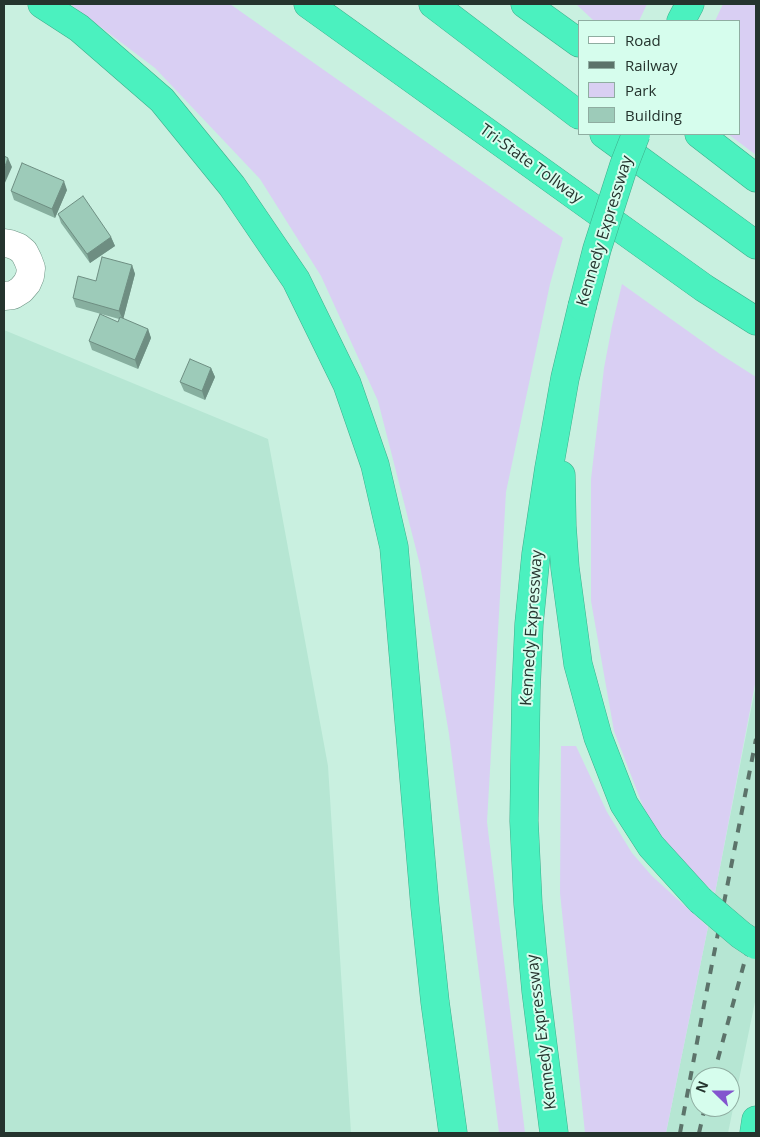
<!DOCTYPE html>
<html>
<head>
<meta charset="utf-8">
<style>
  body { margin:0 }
  #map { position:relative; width:760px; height:1137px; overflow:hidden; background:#c9f0e0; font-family:"Open Sans",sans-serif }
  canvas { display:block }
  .frame { position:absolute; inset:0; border:5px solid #25342e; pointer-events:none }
  .legend { position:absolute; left:578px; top:20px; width:162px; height:115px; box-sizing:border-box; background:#d6fded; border:1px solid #8fada1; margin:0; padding:6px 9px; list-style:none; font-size:15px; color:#25342e }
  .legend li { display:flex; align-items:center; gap:10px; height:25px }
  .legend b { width:25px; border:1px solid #8fada1 }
  .north { position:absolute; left:690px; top:1067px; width:50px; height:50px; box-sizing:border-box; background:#d6fded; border:1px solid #8fada1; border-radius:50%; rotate:292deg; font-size:14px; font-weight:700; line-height:20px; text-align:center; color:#25342e }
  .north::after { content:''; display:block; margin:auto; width:18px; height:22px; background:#8355ce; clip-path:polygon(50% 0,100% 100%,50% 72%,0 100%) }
</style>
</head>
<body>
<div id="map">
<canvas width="760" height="1137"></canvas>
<div class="frame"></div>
<ul class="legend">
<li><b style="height:6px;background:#fff"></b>Road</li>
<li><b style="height:6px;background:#5c736a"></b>Railway</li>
<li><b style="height:14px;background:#d9cff3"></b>Park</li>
<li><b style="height:14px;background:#9dcbb9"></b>Building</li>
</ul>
<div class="north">N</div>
</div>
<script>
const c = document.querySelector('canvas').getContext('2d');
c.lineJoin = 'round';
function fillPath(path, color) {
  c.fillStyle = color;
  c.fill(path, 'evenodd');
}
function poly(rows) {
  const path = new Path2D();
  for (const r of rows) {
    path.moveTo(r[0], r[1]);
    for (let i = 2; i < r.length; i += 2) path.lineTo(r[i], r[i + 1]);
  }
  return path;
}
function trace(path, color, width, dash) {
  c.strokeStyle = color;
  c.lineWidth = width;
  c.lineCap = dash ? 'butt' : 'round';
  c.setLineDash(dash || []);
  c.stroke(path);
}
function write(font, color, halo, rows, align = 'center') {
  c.font = font + ' "Open Sans",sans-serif';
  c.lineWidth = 4;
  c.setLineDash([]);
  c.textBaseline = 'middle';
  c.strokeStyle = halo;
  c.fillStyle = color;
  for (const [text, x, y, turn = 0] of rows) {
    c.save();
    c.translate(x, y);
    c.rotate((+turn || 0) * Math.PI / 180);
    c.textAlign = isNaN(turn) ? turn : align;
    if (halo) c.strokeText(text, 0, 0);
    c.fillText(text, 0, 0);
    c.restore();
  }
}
fillPath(poly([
  [4,330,268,439,328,766,351,1133,4,1133],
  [756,684,756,997,728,1133,666,1133,715,893],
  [700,1077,730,1077,730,1107,700,1107]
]), '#b6e6d3');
fillPath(poly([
  [70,4,230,4,563,238,550,284,506,492,487,822,525,1133,499,1133,449,734,420,565,378,401,321,276,260,179,155,68],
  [576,4,647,4,639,21,594,21],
  [723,4,756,4,756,155,728,134,739,134,739,21,715,21],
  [622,284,720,354,756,377,756,679,715,893,674,855,644,809,614,731,591,601,591,479,604,368,612,326],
  [561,746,576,746,607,812,632,853,652,876,708,927,666,1133,585,1133,560,893]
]), '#d9cff3');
const minor = poly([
  [4,243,10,244,18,247,24,252,28,260,31,268,30,276,27,283,21,290,13,295,4,296]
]);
const highway = poly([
  [42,4,79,28,162,100,232,186,296,280,347,384,375,465,394,547,425,907,435,1002,453,1133],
  [308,4,704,288,756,321],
  [433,4,579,115],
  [525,4,579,43],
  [681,21,690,4],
  [604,134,756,245],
  [699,134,756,178],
  [561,475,562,526,565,568,578,664,598,737,624,804,651,846,700,900],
  [554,1133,536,991,528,904,524,821,526,690,529,624,536,554,549,468,565,378,582,307],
  [754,1133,756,1120]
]);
trace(minor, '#719687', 29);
trace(highway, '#3eaf8c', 29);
trace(minor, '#fff', 28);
trace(highway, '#4bf1bf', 28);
trace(poly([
  [713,1077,745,960,756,924],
  [680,1133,704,1005,756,739],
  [699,1133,705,1107]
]), '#5c736a', 4, [9, 9]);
const highwayBridge = poly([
  [582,307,597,249,624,165,636,134],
  [700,900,741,935,756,945]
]);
trace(highwayBridge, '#3eaf8c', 29, []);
trace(highwayBridge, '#4bf1bf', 28);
fillPath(poly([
  [67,190,55,218,14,200,11,191],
  [58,214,111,237,115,246,90,263,61,223],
  [132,265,135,274,123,319,148,329,151,338,138,369,92,350,89,341,118,322,119,319,76,307,73,298,96,281],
  [211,368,215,377,205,400,184,391,180,382]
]), '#87af9f');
fillPath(poly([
  [8,158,12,167,4,185,4,169],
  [64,181,67,190,55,218,52,209],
  [111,237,115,246,90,263,87,254],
  [132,265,135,274,123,320,119,311],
  [148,329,151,338,138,369,135,360],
  [211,368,215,377,205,400,202,391]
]), '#6e8e82');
const building = poly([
  [4,156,8,158,4,169,4,156],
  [22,163,64,181,52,209,11,191,22,163],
  [83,196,111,237,87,254,58,214,83,196],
  [102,257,132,265,119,311,73,298,78,276,96,281,102,257],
  [100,314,118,322,120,317,148,329,135,360,89,341,100,314],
  [190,359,211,368,202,391,180,382,190,359]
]);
fillPath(building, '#9dcbb9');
trace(building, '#6e8e82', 1);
write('16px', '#25342e', '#d6fded', [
  ["Tri-State Tollway",531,164,36],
  ["Kennedy Expressway",605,231,-73],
  ["Kennedy Expressway",532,628,-86],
  ["Kennedy Expressway",542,1032,-97]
]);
</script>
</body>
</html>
